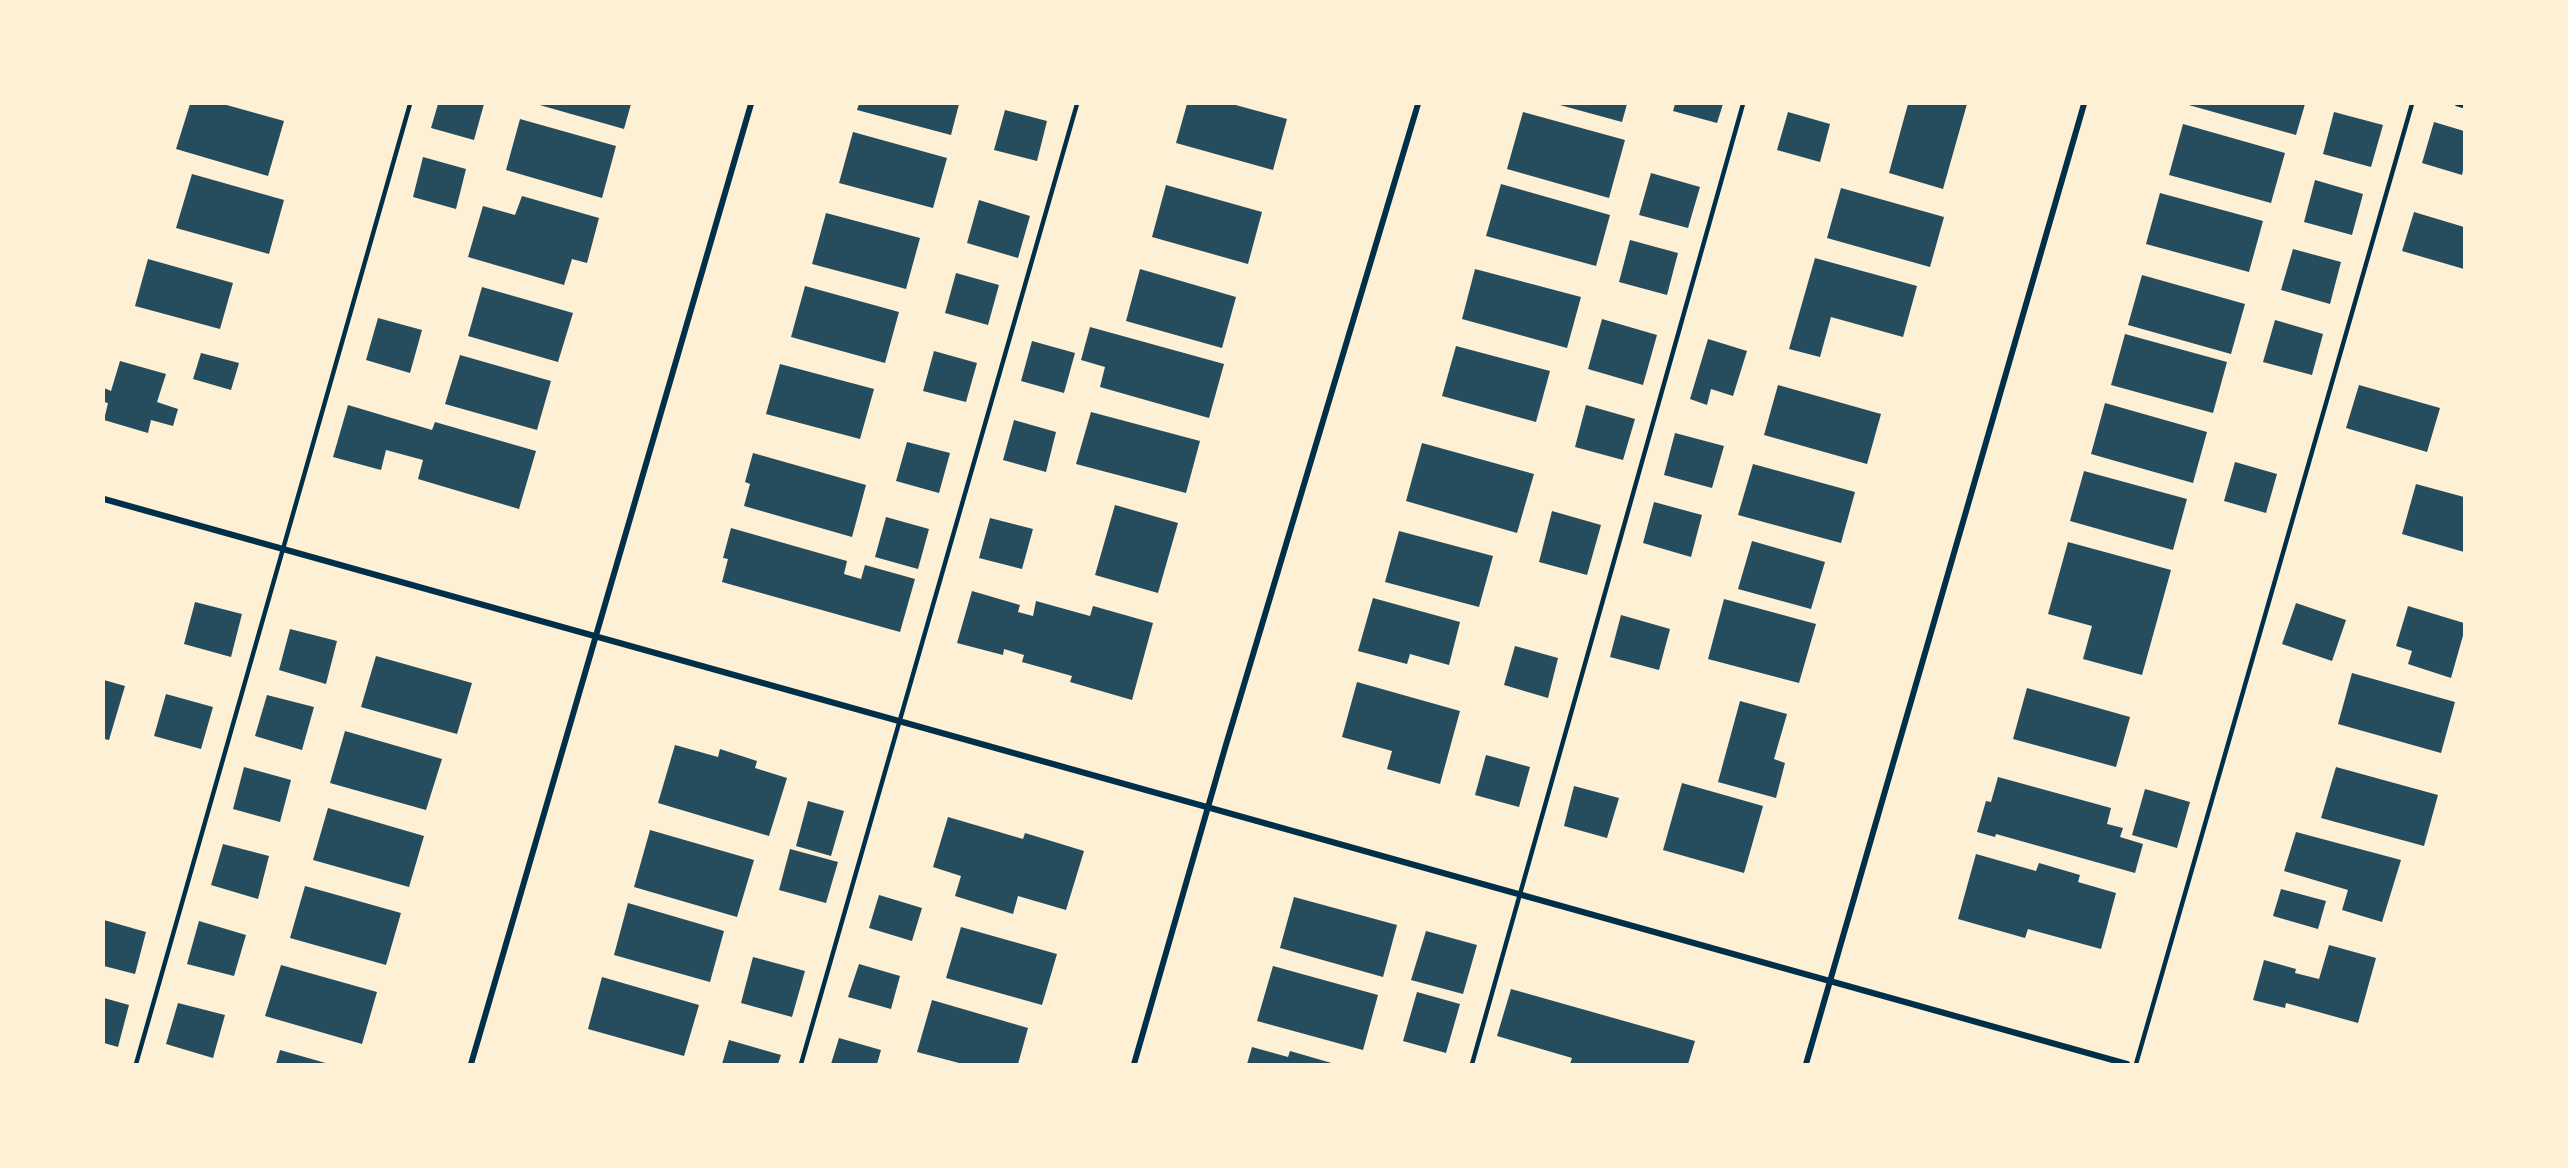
<!DOCTYPE html>
<html>
<head>
<meta charset="utf-8">
<style>
  body { margin:0 }
  #map { position:relative; width:2568px; height:1168px; overflow:hidden; background:#fdf0d5; font-family:Merriweather,serif }
  canvas { display:block }
  .frame { position:absolute; inset:0; border:105px solid #fdf0d5; pointer-events:none }
</style>
</head>
<body>
<div id="map">
<canvas width="2568" height="1168"></canvas>
<div class="frame"></div>
</div>
<script>
const c = document.querySelector('canvas').getContext('2d');
c.lineJoin = 'round';
function fillPath(path, color) {
  c.fillStyle = color;
  c.fill(path, 'evenodd');
}
function poly(rows) {
  const path = new Path2D();
  for (const r of rows) {
    path.moveTo(r[0], r[1]);
    for (let i = 2; i < r.length; i += 2) path.lineTo(r[i], r[i + 1]);
  }
  return path;
}
function trace(path, color, width, dash) {
  c.strokeStyle = color;
  c.lineWidth = width;
  c.lineCap = dash ? 'butt' : 'round';
  c.setLineDash(dash || []);
  c.stroke(path);
}
fillPath(poly([
  [190,104,223,104,284,121,268,176,176,149],
  [438,104,484,104,474,140,431,128],
  [536,104,631,104,624,129],
  [859,104,959,104,951,135,857,110],
  [1187,104,1232,104,1287,119,1273,170,1176,143],
  [1556,104,1627,104,1622,122],
  [1675,104,1723,104,1717,123,1673,111],
  [1908,104,1967,104,1943,189,1889,173],
  [2185,104,2305,104,2296,135],
  [1005,110,1047,121,1037,161,994,150],
  [1523,112,1625,140,1609,198,1507,169],
  [1788,112,1830,124,1820,162,1777,150],
  [2334,112,2383,125,2371,167,2323,154],
  [520,119,616,146,602,198,506,170],
  [2434,122,2464,131,2464,166,2462,175,2422,163],
  [2183,124,2285,153,2271,203,2169,175],
  [853,132,947,158,933,208,839,183],
  [423,157,466,169,456,209,413,197],
  [1651,173,1700,187,1688,228,1639,215],
  [192,174,284,200,269,254,176,228],
  [2315,180,2363,194,2352,235,2304,222],
  [1501,184,1610,215,1596,266,1486,236],
  [1166,185,1262,212,1248,264,1152,237],
  [1841,188,1944,217,1930,267,1827,238],
  [2160,193,2263,221,2249,272,2146,244],
  [522,196,599,218,587,263,572,259,564,285,468,257,483,206,515,215],
  [979,200,1030,216,1018,258,967,243],
  [2414,212,2464,227,2464,269,2402,251],
  [826,213,920,238,906,289,812,264],
  [1630,240,1678,253,1667,295,1619,282],
  [2293,249,2341,262,2330,304,2281,290],
  [1815,258,1917,286,1903,337,1831,317,1820,357,1789,349],
  [148,259,233,283,220,329,135,306],
  [1140,269,1236,297,1222,348,1126,321],
  [1475,269,1581,297,1567,348,1462,319],
  [956,273,999,285,988,325,945,313],
  [2142,275,2245,304,2231,354,2128,325],
  [805,286,899,312,885,363,791,337],
  [482,287,573,313,558,362,468,336],
  [378,318,422,330,410,373,366,360],
  [1602,319,1657,335,1643,385,1588,369],
  [2275,320,2323,334,2312,375,2263,362],
  [1090,327,1224,364,1209,418,1100,387,1105,367,1081,360],
  [2125,334,2227,362,2213,413,2111,385],
  [1708,339,1747,351,1733,396,1711,389,1707,405,1690,399],
  [1032,341,1075,353,1064,393,1021,381],
  [1456,346,1550,371,1536,422,1442,396],
  [934,351,977,363,966,402,923,391],
  [201,353,239,363,231,390,193,379],
  [460,355,551,381,537,430,445,404],
  [120,361,166,374,157,402,178,409,173,426,151,420,148,433,104,420,108,403,104,402,104,388,111,391],
  [780,364,874,389,860,439,766,414],
  [1778,385,1881,414,1867,464,1764,435],
  [2359,385,2440,408,2427,452,2346,428],
  [2105,403,2207,432,2193,483,2091,454],
  [348,405,432,430,435,422,536,451,519,509,418,479,423,460,386,450,381,470,333,457],
  [1586,405,1635,419,1623,460,1575,447],
  [1091,412,1200,441,1186,493,1076,464],
  [1014,420,1056,432,1046,472,1003,460],
  [1675,433,1724,446,1712,488,1664,475],
  [907,442,950,453,939,493,896,481],
  [1422,443,1534,474,1517,533,1406,501],
  [753,453,866,485,852,537,744,506,750,484,745,482],
  [2235,462,2277,474,2266,513,2224,501],
  [1753,464,1855,492,1841,543,1738,515],
  [2084,471,2187,499,2173,550,2070,521],
  [2416,484,2464,497,2464,552,2402,534],
  [1654,502,1702,515,1691,557,1643,543],
  [1115,505,1178,523,1158,593,1095,575],
  [1552,511,1601,525,1587,575,1539,562],
  [886,517,929,529,918,569,875,557],
  [990,518,1033,529,1022,569,979,558],
  [731,528,847,561,844,574,861,579,865,565,915,579,900,632,722,582,728,559,723,558],
  [1399,531,1493,556,1479,607,1385,582],
  [1752,541,1825,562,1811,609,1738,589],
  [2068,542,2171,570,2142,675,2083,659,2092,626,2048,614],
  [972,591,1020,605,1018,612,1033,616,1036,601,1090,616,1093,606,1153,623,1132,700,1070,682,1072,676,1022,662,1024,655,1004,649,1003,655,957,643],
  [1373,598,1460,622,1449,665,1410,654,1407,664,1358,651],
  [1724,599,1816,624,1799,683,1708,659],
  [195,602,242,614,231,657,184,644],
  [2296,603,2346,620,2332,661,2282,644],
  [2408,606,2464,623,2464,632,2451,678,2408,664,2412,651,2396,646],
  [1621,615,1670,629,1659,670,1610,657],
  [290,629,337,641,326,684,279,670],
  [1515,646,1558,658,1548,698,1504,685],
  [376,656,472,683,457,734,361,707],
  [2352,673,2455,702,2441,753,2338,724],
  [104,680,125,686,109,740,104,739],
  [1357,682,1460,711,1440,784,1387,769,1392,751,1342,737],
  [2027,688,2130,717,2116,767,2013,739],
  [166,694,213,707,201,749,154,736],
  [267,695,314,707,302,750,255,736],
  [1740,701,1787,714,1774,759,1785,763,1776,798,1718,782],
  [345,731,442,759,426,810,330,783],
  [675,745,718,757,720,749,757,761,755,768,787,778,769,836,658,803],
  [1486,755,1530,767,1519,807,1475,795],
  [244,767,291,780,280,822,233,809],
  [2336,767,2438,795,2424,846,2321,818],
  [1998,777,2111,808,2107,824,2123,828,2120,837,2143,844,2135,873,1996,834,1995,837,1977,832,1986,801,1991,802],
  [1682,783,1763,806,1744,873,1663,850],
  [1574,786,1619,798,1607,838,1564,826],
  [2145,789,2190,802,2177,848,2132,835],
  [808,801,844,811,831,856,796,846],
  [328,808,424,836,409,887,313,860],
  [948,817,1023,839,1025,833,1084,851,1066,910,1018,896,1013,914,955,896,961,876,933,867],
  [650,830,754,860,737,917,634,887],
  [2296,832,2401,860,2382,922,2342,910,2348,890,2284,871],
  [223,844,269,856,258,899,211,885],
  [790,849,838,862,826,903,779,890],
  [1976,854,2036,871,2039,863,2080,875,2078,882,2116,893,2101,949,2028,929,2025,938,1958,919],
  [305,886,401,913,386,965,290,938],
  [2281,889,2326,901,2318,929,2273,916],
  [879,895,922,908,912,941,869,928],
  [1294,897,1397,925,1383,977,1280,948],
  [628,903,724,931,710,982,614,955],
  [104,920,146,932,135,974,104,966],
  [199,921,246,935,234,976,187,964],
  [961,927,1057,954,1042,1005,946,978],
  [1426,931,1477,945,1463,994,1411,980],
  [2329,945,2376,958,2358,1023,2286,1003,2285,1008,2253,1000,2264,960,2296,969,2295,973,2319,979],
  [753,957,805,971,792,1017,741,1003],
  [859,964,900,976,891,1009,848,997],
  [281,965,377,992,362,1044,265,1016],
  [1273,966,1378,995,1363,1050,1257,1021],
  [602,977,699,1005,684,1056,588,1029],
  [1511,989,1695,1041,1688,1064,1570,1064,1572,1058,1497,1036],
  [1417,992,1460,1004,1446,1053,1403,1041],
  [104,998,129,1005,118,1047,104,1043],
  [932,1000,1028,1028,1018,1064,963,1064,917,1052],
  [178,1003,225,1015,213,1058,166,1044],
  [839,1038,881,1050,877,1064,831,1064],
  [729,1040,781,1055,778,1064,722,1064],
  [1252,1047,1288,1057,1290,1051,1335,1064,1247,1064],
  [280,1050,329,1064,276,1064]
]), '#264d5e');
trace(poly([
  [2457,104,2464,106],
  [136,1064,410,104],
  [801,1064,1077,104],
  [1472,1064,1743,104],
  [2136,1064,2412,104]
]), '#003049', 4.5);
trace(poly([
  [104,499,2127,1064],
  [471,1064,751,104],
  [1134,1064,1225,748,1418,104],
  [1806,1064,2084,104]
]), '#003049', 6);
</script>
</body>
</html>
